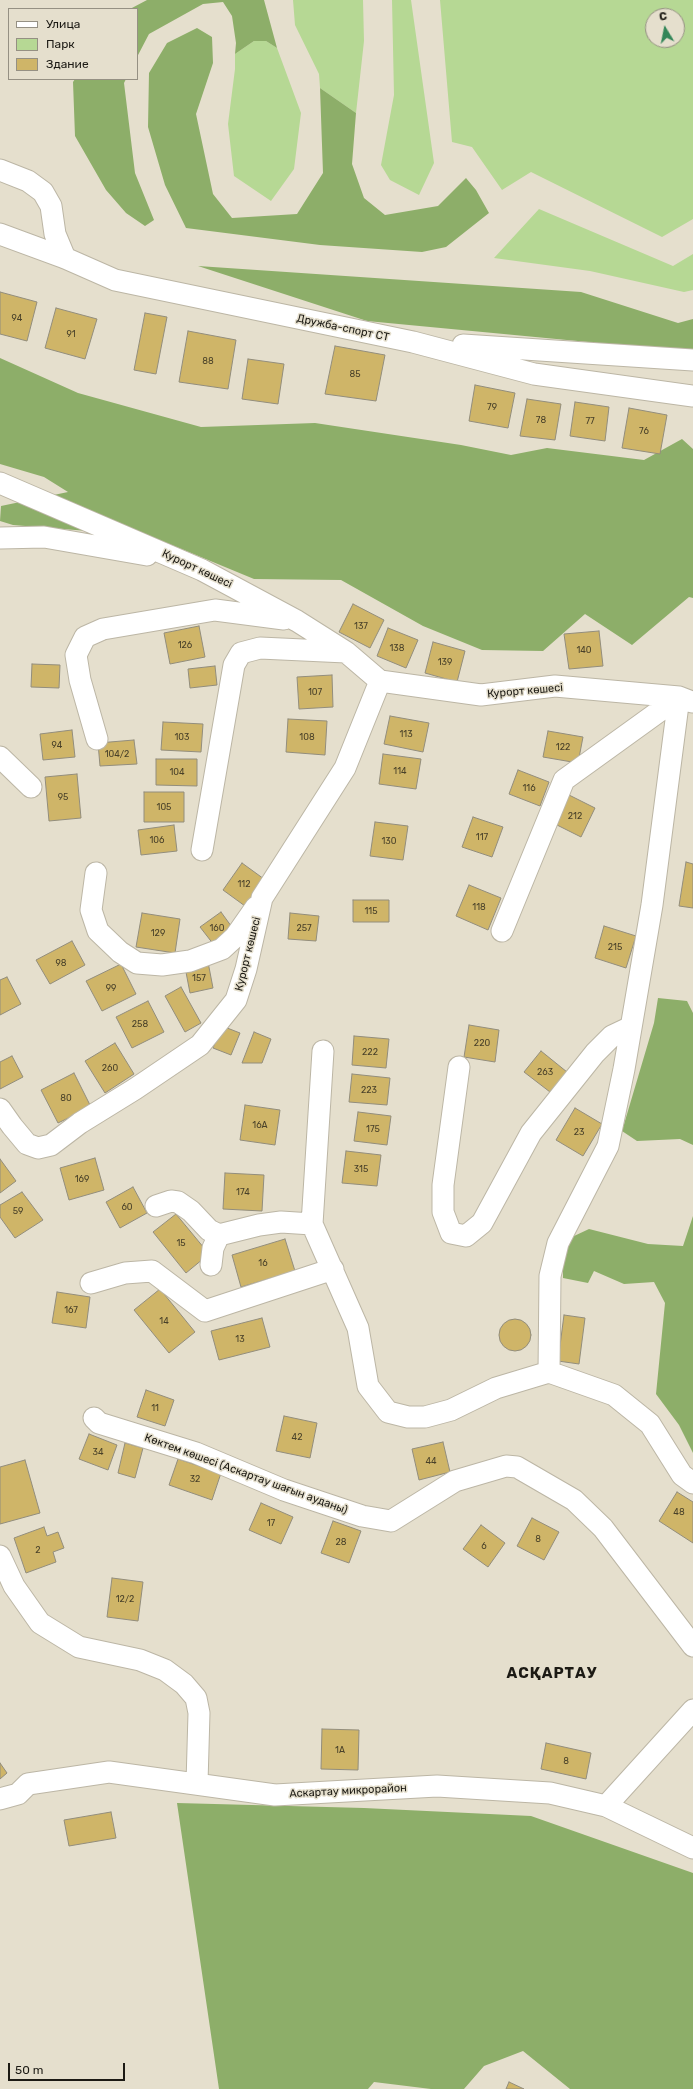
<!DOCTYPE html>
<html>
<head>
<meta charset="utf-8">
<style>
  body { margin:0 }
  #map { position:relative; width:693px; height:2089px; overflow:hidden; background:#e5dfcd; font-family:Rubik,sans-serif }
  canvas { display:block }
  .legend { position:absolute; left:8px; top:8px; width:130px; height:72px; box-sizing:border-box; background:#e5dfcd; border:1px solid #959083; margin:0; padding:5px 7px; list-style:none; font-size:12px; color:#1c1a14 }
  .legend li { display:flex; align-items:center; gap:8px; height:20px }
  .legend b { width:20px; border:1px solid #959083 }
  .north { position:absolute; left:645px; top:8px; width:40px; height:40px; box-sizing:border-box; background:#e5dfcd; border:1px solid #959083; border-radius:50%; rotate:350deg; font-size:11px; font-weight:700; line-height:16px; text-align:center; color:#1c1a14 }
  .north::after { content:''; display:block; margin:auto; width:14px; height:18px; background:#338658; clip-path:polygon(50% 0,100% 100%,50% 72%,0 100%) }
  .scale { position:absolute; left:8px; top:2063px; width:117px; height:18px; box-sizing:border-box; border:2px solid #1c1a14; border-top:0; padding-left:5px; font-size:12px; line-height:14px; white-space:nowrap; color:#1c1a14; -webkit-text-stroke:3px #e5dfcd; paint-order:stroke }
</style>
</head>
<body>
<div id="map">
<canvas width="693" height="2089"></canvas>
<ul class="legend">
<li><b style="height:5px;background:#fff"></b>Улица</li>
<li><b style="height:11px;background:#b6d894"></b>Парк</li>
<li><b style="height:11px;background:#cfb568"></b>Здание</li>
</ul>
<div class="north">С</div>
<div class="scale">50 m</div>
</div>
<script>
const c = document.querySelector('canvas').getContext('2d');
c.lineJoin = 'round';
function fillPath(path, color) {
  c.fillStyle = color;
  c.fill(path, 'evenodd');
}
function poly(rows) {
  const path = new Path2D();
  for (const r of rows) {
    if (r.length === 3) {
      path.moveTo(r[0] + r[2], r[1]);
      path.arc(r[0], r[1], r[2], 0, 2 * Math.PI);
      continue;
    }
    path.moveTo(r[0], r[1]);
    for (let i = 2; i < r.length; i += 2) path.lineTo(r[i], r[i + 1]);
  }
  return path;
}
function trace(path, color, width, dash) {
  c.strokeStyle = color;
  c.lineWidth = width;
  c.lineCap = dash ? 'butt' : 'round';
  c.setLineDash(dash || []);
  c.stroke(path);
}
function write(font, color, halo, rows, align = 'center') {
  c.font = font + ' Rubik,sans-serif';
  c.lineWidth = 3;
  c.setLineDash([]);
  c.textBaseline = 'middle';
  c.strokeStyle = halo;
  c.fillStyle = color;
  for (const [text, x, y, turn = 0] of rows) {
    c.save();
    c.translate(x, y);
    c.rotate((+turn || 0) * Math.PI / 180);
    c.textAlign = isNaN(turn) ? turn : align;
    if (halo) c.strokeText(text, 0, 0);
    c.fillText(text, 0, 0);
    c.restore();
  }
}
fillPath(poly([
  [293,0,363,0,364,41,356,113,320,88,319,74,295,25],
  [392,0,411,0,434,163,419,195,390,180,381,165,394,95],
  [440,0,693,0,693,219,662,237,531,172,502,190,472,147,452,142],
  [653,16,677,16,677,40,653,40],
  [254,41,266,41,277,48,301,113,294,169,271,201,234,176,228,124,235,69,235,54],
  [539,209,673,266,693,254,693,290,684,292,590,271,494,258]
]), '#b6d894');
fillPath(poly([
  [147,0,264,0,277,48,266,41,254,41,235,54,236,43,232,16,223,2,203,4,149,34,137,57,137,9,130,9],
  [197,28,212,37,213,63,196,114,213,194,232,218,297,214,323,173,320,88,356,113,352,164,364,198,385,215,438,206,466,178,476,190,489,213,446,247,422,252,320,245,186,228,165,185,148,127,149,73,167,43],
  [75,79,126,79,124,83,135,173,154,220,145,226,126,213,106,190,75,136,73,82],
  [198,266,581,292,678,323,693,319,693,352,367,321],
  [0,358,78,393,201,427,315,423,461,445,511,455,547,448,644,460,682,439,693,449,693,598,689,597,632,645,585,614,543,651,482,650,423,626,341,580,254,579,150,536,13,525,0,521,1,506,68,492,44,477,0,464],
  [658,998,687,1001,693,1013,693,1145,680,1139,637,1141,622,1131,654,1023],
  [693,1216,693,1453,679,1425,656,1394,665,1303,654,1282,624,1284,594,1271,588,1283,563,1278,563,1258,572,1237,589,1229,648,1244,683,1246],
  [177,1803,364,1808,531,1816,693,1873,693,2089,570,2089,523,2051,484,2066,464,2089,431,2089,374,2082,368,2089,219,2089]
]), '#8dae69');
const building = poly([
  [0,292,37,302,27,341,0,334,0,292],
  [56,308,97,319,85,359,45,348,56,308],
  [145,313,167,317,156,374,134,370,145,313],
  [188,331,236,340,228,389,179,382,188,331],
  [335,346,385,355,376,401,325,394,335,346],
  [248,359,284,364,278,404,242,399,248,359],
  [475,385,515,393,508,428,469,421,475,385],
  [527,399,561,404,555,440,520,436,527,399],
  [575,402,609,407,605,441,570,436,575,402],
  [629,408,667,415,660,454,622,448,629,408],
  [353,604,384,620,370,648,339,632,353,604],
  [199,626,205,657,170,664,164,633,199,626],
  [388,628,418,640,406,668,377,656,388,628],
  [599,631,603,666,569,669,564,634,599,631],
  [433,642,465,651,457,682,425,673,433,642],
  [32,664,60,665,59,688,31,687,32,664],
  [215,666,217,685,190,688,188,669,215,666],
  [332,675,333,707,299,709,297,677,332,675],
  [390,716,429,723,423,752,384,744,390,716],
  [288,719,327,721,325,755,286,752,288,719],
  [163,722,203,724,201,752,161,750,163,722],
  [72,730,75,757,43,760,40,734,72,730],
  [548,731,583,737,578,763,543,757,548,731],
  [134,740,137,764,100,766,98,743,134,740],
  [383,754,421,759,416,789,379,784,383,754],
  [156,759,197,759,197,786,156,785,156,759],
  [518,770,549,782,540,806,509,794,518,770],
  [77,774,81,818,49,821,45,777,77,774],
  [144,792,184,792,184,822,144,822,144,792],
  [569,795,595,808,581,837,555,824,569,795],
  [473,817,503,827,492,857,462,847,473,817],
  [375,822,408,826,403,860,370,856,375,822],
  [174,825,177,851,141,855,138,830,174,825],
  [686,862,693,864,693,908,679,906,686,862],
  [242,863,264,879,245,906,223,890,242,863],
  [469,885,501,898,488,930,456,916,469,885],
  [353,900,389,900,389,922,353,922,353,900],
  [221,912,234,930,214,945,200,927,221,912],
  [142,913,180,919,175,953,136,947,142,913],
  [290,913,319,916,316,941,288,939,290,913],
  [604,926,636,936,626,968,595,958,604,926],
  [72,941,85,965,50,984,36,960,72,941],
  [208,962,213,988,190,993,185,967,208,962],
  [121,964,136,994,102,1011,86,981,121,964],
  [7,977,21,1004,0,1015,0,980,7,977],
  [181,987,201,1023,185,1032,165,996,181,987],
  [148,1001,164,1032,132,1048,116,1017,148,1001],
  [469,1025,499,1030,495,1062,464,1057,469,1025],
  [222,1026,240,1033,231,1055,213,1048,222,1026],
  [254,1032,271,1039,262,1063,242,1063,254,1032],
  [354,1036,389,1039,386,1068,352,1065,354,1036],
  [115,1043,134,1074,105,1093,85,1061,115,1043],
  [541,1051,567,1072,550,1092,524,1072,541,1051],
  [12,1056,23,1077,0,1089,0,1062,12,1056],
  [74,1073,91,1107,58,1123,41,1090,74,1073],
  [352,1074,390,1078,387,1105,349,1102,352,1074],
  [245,1105,280,1110,275,1145,240,1140,245,1105],
  [575,1108,602,1124,583,1156,556,1140,575,1108],
  [358,1112,391,1116,387,1145,354,1141,358,1112],
  [346,1151,381,1155,377,1186,342,1183,346,1151],
  [95,1158,104,1190,69,1200,60,1168,95,1158],
  [0,1159,16,1181,0,1193,0,1159],
  [225,1173,264,1175,262,1211,223,1209,225,1173],
  [133,1187,147,1213,120,1228,106,1202,133,1187],
  [22,1192,43,1220,15,1238,0,1217,0,1205,22,1192],
  [176,1214,209,1254,186,1273,153,1232,176,1214],
  [285,1239,295,1271,241,1287,232,1255,285,1239],
  [160,1289,195,1332,169,1353,134,1310,160,1289],
  [57,1292,90,1297,86,1328,52,1323,57,1292],
  [564,1315,585,1318,579,1364,558,1361,564,1315],
  [262,1318,270,1347,219,1360,211,1331,262,1318],
  [515,1335,16],
  [146,1390,174,1400,165,1426,137,1417,146,1390],
  [284,1416,317,1423,310,1458,276,1451,284,1416],
  [89,1434,117,1445,108,1470,79,1459,89,1434],
  [443,1442,450,1472,419,1480,412,1449,443,1442],
  [125,1443,143,1448,135,1478,118,1473,125,1443],
  [178,1459,221,1473,212,1500,169,1485,178,1459],
  [25,1460,40,1513,0,1524,0,1467,25,1460],
  [677,1492,693,1502,693,1543,659,1521,677,1492],
  [261,1503,293,1517,281,1544,249,1530,261,1503],
  [532,1518,559,1532,544,1560,517,1546,532,1518],
  [333,1521,361,1531,349,1563,321,1553,333,1521],
  [481,1525,505,1543,488,1567,463,1549,481,1525],
  [44,1527,47,1536,58,1532,64,1548,53,1552,56,1562,26,1573,14,1538,44,1527],
  [112,1578,143,1582,138,1621,107,1617,112,1578],
  [322,1729,359,1730,358,1770,321,1769,322,1729],
  [546,1743,591,1753,586,1779,541,1769,546,1743],
  [0,1763,7,1773,0,1779,0,1763],
  [111,1812,116,1838,69,1846,64,1820,111,1812],
  [509,2082,524,2089,506,2089,509,2082]
]);
fillPath(building, '#cfb568');
trace(building, '#928d7c', 1);
const minor = poly([
  [0,170,28,181,43,192,51,206,55,234,65,258],
  [0,234,65,258,115,280,413,342,534,374,693,396],
  [463,345,693,360],
  [0,483,202,570,297,621,346,652,380,681,481,695,555,686,679,697,692,702],
  [0,538,44,537,147,555],
  [679,697,652,905,624,1069,608,1146,558,1243,550,1276,549,1372,614,1395,650,1424,682,1475,693,1483],
  [97,739,80,680,76,655,85,637,103,629,215,610,284,619],
  [0,757,31,787],
  [202,850,234,665,241,653,260,648,346,652],
  [96,873,91,910,98,931,120,952,137,963,162,965,190,961,222,949,235,937,256,907],
  [502,931,564,780,679,697],
  [323,1051,312,1224,358,1328,368,1386,388,1412,408,1417,425,1417,451,1410,496,1388,549,1372],
  [459,1067,443,1185,443,1212,451,1233,466,1236,482,1223,531,1133,595,1053,612,1036,631,1027],
  [0,1109,12,1126,27,1144,38,1148,51,1145,80,1123,135,1089,200,1045,236,1000,246,969,262,898,345,768,380,681],
  [156,1206,171,1201,178,1202,191,1211,209,1230,219,1235,259,1225,281,1222,312,1224],
  [211,1265,213,1248,219,1235],
  [91,1283,125,1273,152,1271,205,1311,333,1269],
  [94,1418,99,1423,196,1453,284,1490,362,1516,391,1521,455,1481,506,1466,517,1467,574,1500,603,1528,693,1646],
  [0,1556,14,1586,40,1623,79,1647,140,1660,165,1670,184,1684,196,1698,199,1713,197,1783],
  [0,1799,18,1794,28,1784,109,1772,275,1795,437,1786,550,1793,606,1806,693,1848],
  [606,1806,693,1710]
]);
trace(minor, '#bcb6a5', 23);
trace(minor, '#fff', 21);
write('9px', '#494129', null, [
  ["94",17,318],
  ["91",71,334],
  ["88",208,361],
  ["85",355,374],
  ["79",492,407],
  ["78",541,420],
  ["77",590,421],
  ["76",644,431],
  ["137",361,626],
  ["126",185,645],
  ["138",397,648],
  ["140",584,650],
  ["139",445,662],
  ["107",315,692],
  ["113",406,734],
  ["103",182,737],
  ["108",307,737],
  ["94",57,745],
  ["122",563,747],
  ["104/2",117,754],
  ["114",400,771],
  ["104",177,772],
  ["116",529,788],
  ["95",63,797],
  ["105",164,807],
  ["212",575,816],
  ["117",482,837],
  ["106",157,840],
  ["130",389,841],
  ["112",244,884],
  ["118",479,907],
  ["115",371,911],
  ["160",217,928],
  ["257",304,928],
  ["129",158,933],
  ["215",615,947],
  ["98",61,963],
  ["157",199,978],
  ["99",111,988],
  ["258",140,1024],
  ["220",482,1043],
  ["222",370,1052],
  ["260",110,1068],
  ["263",545,1072],
  ["223",369,1090],
  ["80",66,1098],
  ["16А",260,1125],
  ["175",373,1129],
  ["23",579,1132],
  ["315",361,1169],
  ["169",82,1179],
  ["174",243,1192],
  ["60",127,1207],
  ["59",18,1211],
  ["15",181,1243],
  ["16",263,1263],
  ["167",71,1310],
  ["14",164,1321],
  ["13",240,1339],
  ["11",155,1408],
  ["42",297,1437],
  ["34",98,1452],
  ["44",431,1461],
  ["32",195,1479],
  ["48",679,1512],
  ["17",271,1523],
  ["8",538,1539],
  ["28",341,1542],
  ["6",484,1546],
  ["2",38,1550],
  ["12/2",125,1599],
  ["1А",340,1750],
  ["8",566,1761]
]);
write('11px', '#1c1a14', '#e5dfcd', [
  ["Дружба-спорт СТ",343,328,12],
  ["Курорт көшесі",197,569,25],
  ["Курорт көшесі",525,691,-5],
  ["Курорт көшесі",248,954,-76],
  ["Көктем көшесі (Аскартау шағын ауданы)",246,1474,20],
  ["Аскартау микрорайон",348,1791,-3]
]);
c.letterSpacing = '1px';
write('bold 15px', '#1c1a14', '#e5dfcd', [
  ["АСҚАРТАУ",552,1674]
]);
c.letterSpacing = '0px';
</script>
</body>
</html>
